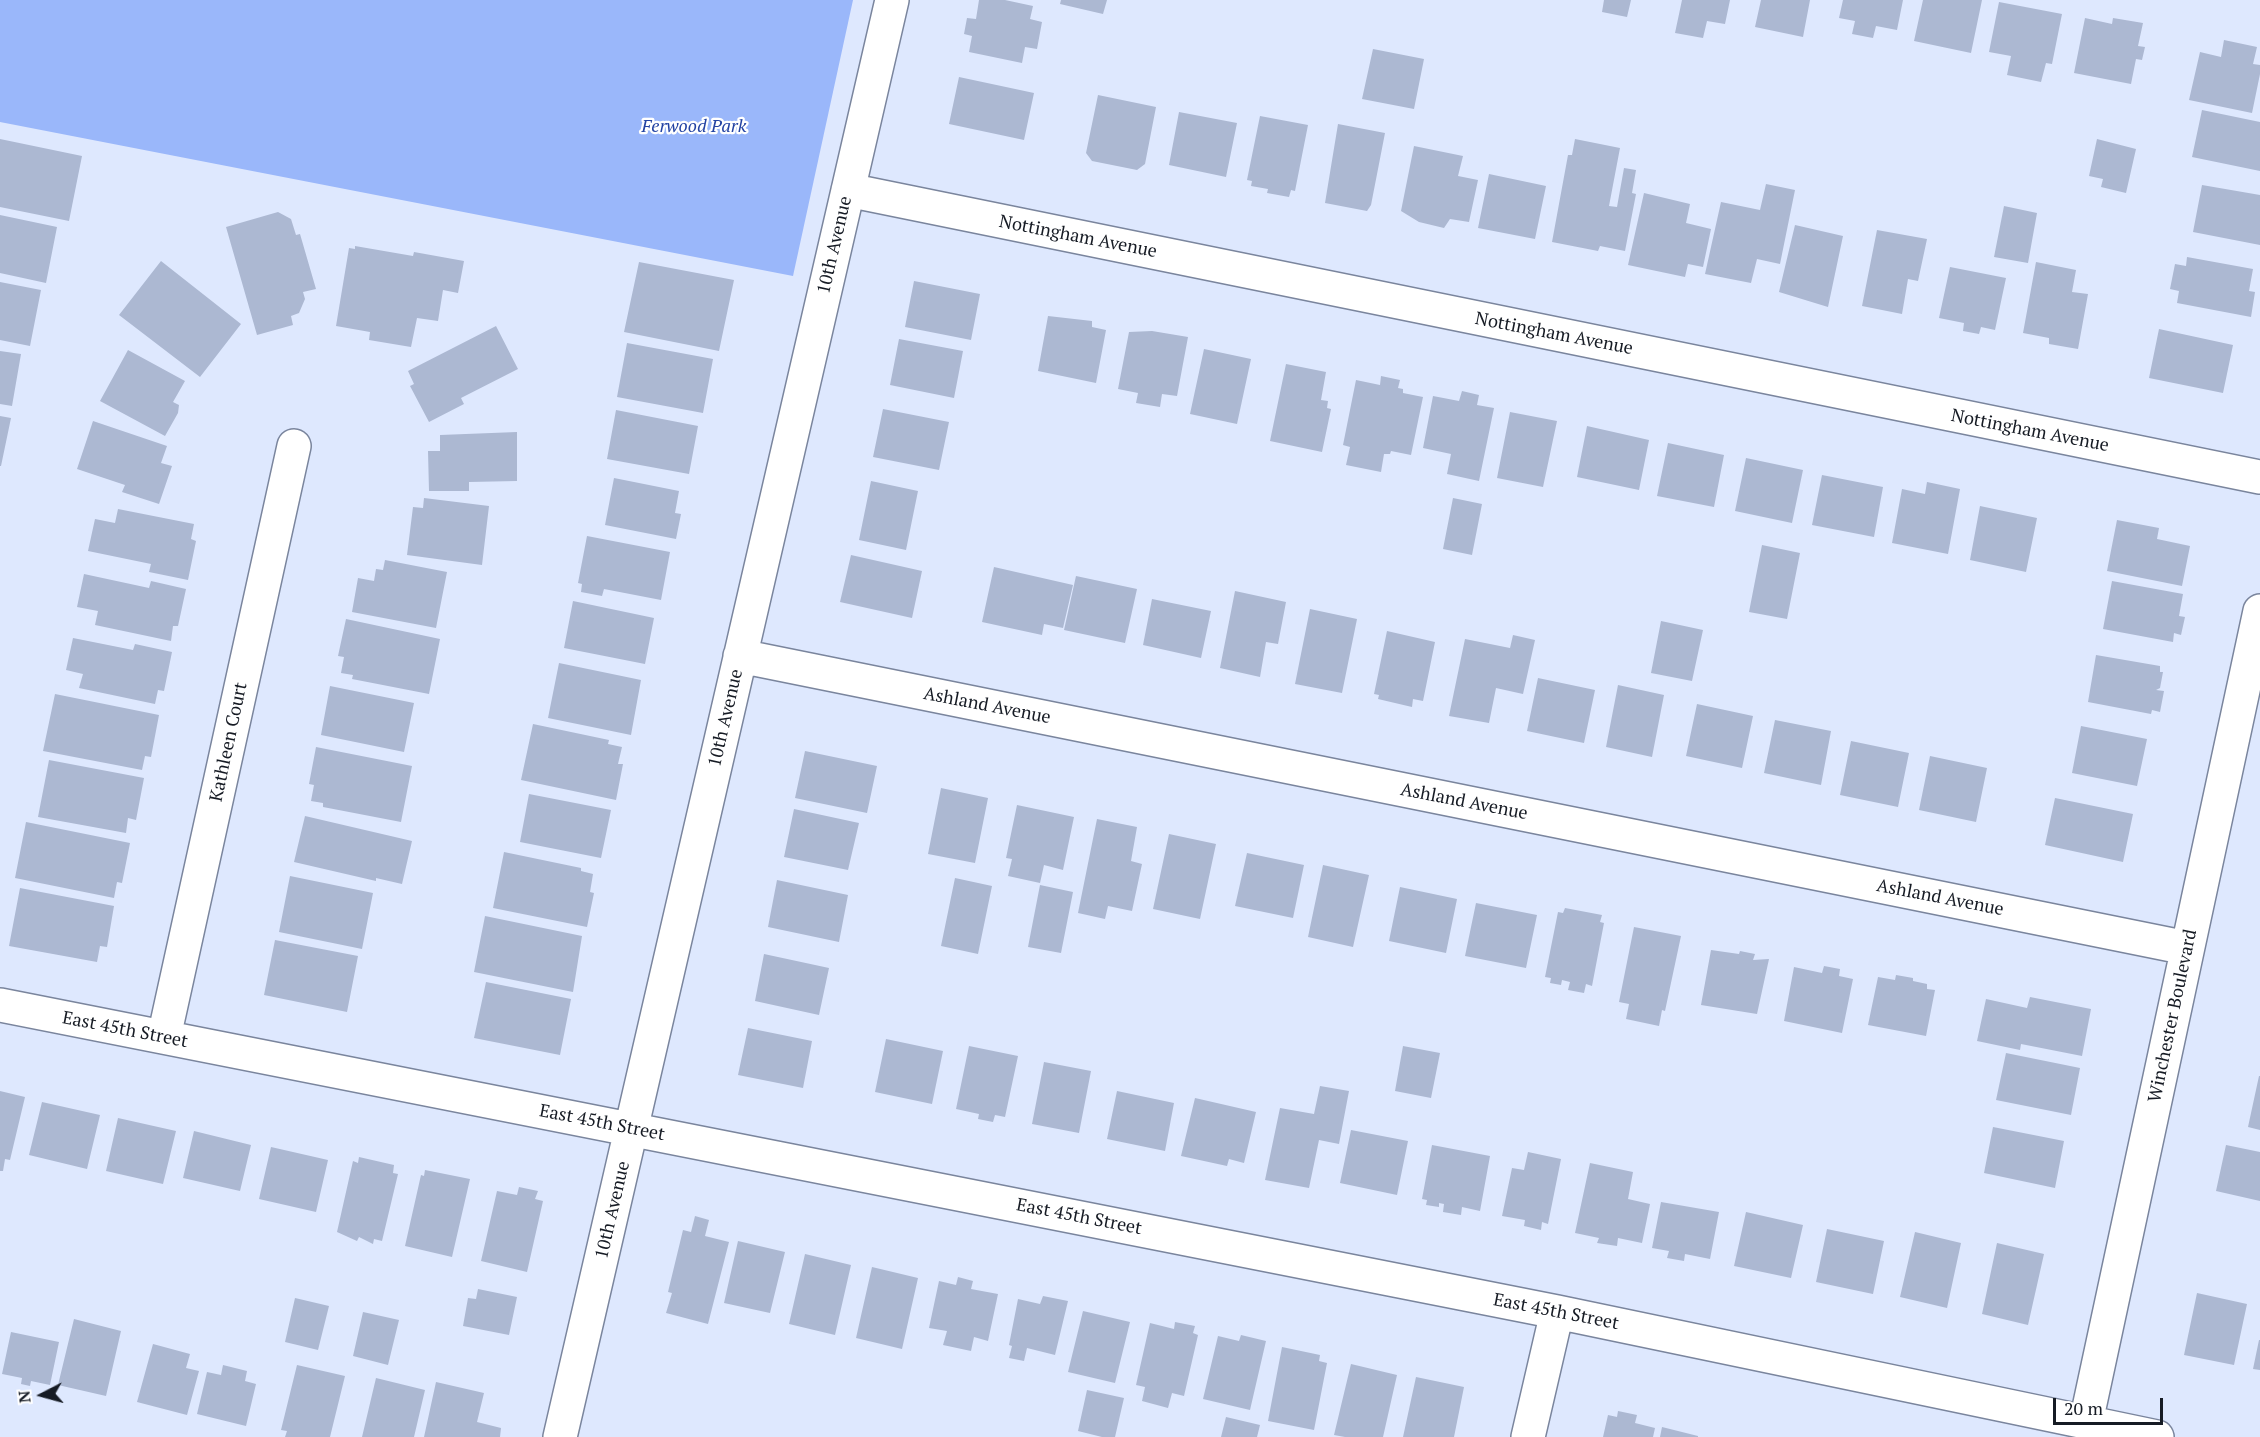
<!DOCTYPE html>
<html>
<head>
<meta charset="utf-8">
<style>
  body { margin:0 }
  #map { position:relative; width:2260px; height:1437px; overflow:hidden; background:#dee8fe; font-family:"PT Serif",serif }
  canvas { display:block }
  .north { position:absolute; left:12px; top:1365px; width:60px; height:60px; -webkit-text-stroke:4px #fff; paint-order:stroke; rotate:264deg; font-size:16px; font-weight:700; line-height:24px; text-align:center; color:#161b24 }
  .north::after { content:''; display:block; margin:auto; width:21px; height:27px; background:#161b24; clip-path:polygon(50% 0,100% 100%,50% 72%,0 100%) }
  .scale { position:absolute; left:2053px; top:1398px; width:110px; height:27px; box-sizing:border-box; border:3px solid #161b24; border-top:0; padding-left:8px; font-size:18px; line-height:21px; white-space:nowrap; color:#161b24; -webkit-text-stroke:4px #fff; paint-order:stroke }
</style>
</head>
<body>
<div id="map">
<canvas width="2260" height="1437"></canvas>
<div class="north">N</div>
<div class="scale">20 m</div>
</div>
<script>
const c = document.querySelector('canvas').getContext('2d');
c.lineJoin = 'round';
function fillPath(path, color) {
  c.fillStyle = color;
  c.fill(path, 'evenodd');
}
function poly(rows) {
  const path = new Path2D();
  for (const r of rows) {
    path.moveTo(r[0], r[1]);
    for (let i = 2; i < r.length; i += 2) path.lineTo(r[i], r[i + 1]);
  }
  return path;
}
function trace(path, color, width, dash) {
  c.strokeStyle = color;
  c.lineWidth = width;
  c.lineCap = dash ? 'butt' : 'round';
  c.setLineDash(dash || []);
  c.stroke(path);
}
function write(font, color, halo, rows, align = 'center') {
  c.font = font + ' "PT Serif",serif';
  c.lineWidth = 4.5;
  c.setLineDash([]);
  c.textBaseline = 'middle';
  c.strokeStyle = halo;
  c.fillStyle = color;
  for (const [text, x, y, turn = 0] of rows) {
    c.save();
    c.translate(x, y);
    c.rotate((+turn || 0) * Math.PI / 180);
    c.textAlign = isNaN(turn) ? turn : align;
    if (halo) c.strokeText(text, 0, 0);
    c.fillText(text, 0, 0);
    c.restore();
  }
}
fillPath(poly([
  [0,0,853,0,793,276,0,122]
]), '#9ab7fa');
fillPath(poly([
  [979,0,1005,0,1033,6,1030,19,1042,22,1037,49,1025,47,1022,63,969,52,972,36,964,34,967,18,976,19],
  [1061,0,1107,0,1103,14,1060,4],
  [1604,0,1631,0,1627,17,1602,12],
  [1682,0,1730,0,1725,24,1707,21,1703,38,1675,33],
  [1761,0,1810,0,1803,37,1755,27],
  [1843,0,1903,0,1897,30,1876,26,1873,38,1852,34,1855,21,1839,18],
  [1923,0,1982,0,1971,53,1914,41],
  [1999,2,2062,14,2052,64,2046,63,2041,82,2007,75,2011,56,1989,52],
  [2085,18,2112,24,2113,18,2143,23,2138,46,2145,47,2142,60,2136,59,2131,84,2074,73],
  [2224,40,2257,47,2253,64,2260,65,2260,74,2252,113,2189,100,2200,52,2221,57],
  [1373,49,1424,59,1414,109,1362,99],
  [959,77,1034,93,1024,140,949,124],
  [1098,95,1156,107,1145,164,1137,170,1092,161,1086,153],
  [2202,110,2260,122,2260,171,2192,157],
  [1179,112,1237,123,1226,177,1169,165],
  [1260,116,1308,125,1295,191,1291,190,1289,197,1267,193,1268,189,1251,186,1252,181,1247,180],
  [1338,124,1385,133,1371,205,1367,211,1325,203],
  [0,139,82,156,69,221,0,207],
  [1575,139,1620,148,1609,206,1617,207,1624,168,1636,170,1632,193,1636,194,1625,251,1600,246,1598,251,1552,242,1568,155,1572,155],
  [2097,139,2136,149,2126,193,2101,187,2103,179,2089,176],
  [1414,146,1463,156,1458,176,1478,180,1469,222,1450,219,1444,228,1419,222,1401,211],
  [1489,174,1546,186,1535,239,1478,228],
  [1766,184,1795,190,1780,264,1757,259,1751,283,1705,274,1721,202,1760,210],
  [2202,185,2260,195,2260,245,2193,232],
  [1644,193,1690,204,1686,223,1711,229,1703,267,1688,264,1685,277,1628,265],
  [2004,206,2037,213,2028,263,1994,257],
  [278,212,291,219,296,235,300,234,316,289,303,292,305,299,299,313,291,316,293,325,257,335,226,227],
  [0,215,57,227,46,283,0,273],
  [1795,225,1843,236,1828,307,1779,292],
  [1877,230,1927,239,1918,281,1908,279,1902,314,1862,306],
  [355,246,413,256,414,252,464,261,458,293,443,290,438,321,417,318,411,347,369,340,370,332,336,326,349,248,355,249],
  [2187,257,2253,269,2249,291,2255,292,2251,317,2177,303,2179,291,2170,289,2175,264,2186,266],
  [161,261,241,324,200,377,119,315],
  [639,262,734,280,719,351,624,332],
  [2036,262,2076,270,2072,292,2088,294,2078,349,2049,344,2049,338,2023,333],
  [1950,267,2006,278,1995,330,1981,327,1979,334,1963,331,1964,323,1939,318],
  [914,281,980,294,971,340,905,327],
  [0,282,41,290,30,346,0,340],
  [1048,316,1092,321,1092,327,1106,330,1096,383,1038,371],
  [496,326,518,369,461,398,464,404,429,422,410,386,414,384,408,371],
  [2159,329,2233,345,2223,393,2149,378],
  [1152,331,1188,337,1177,396,1162,394,1160,407,1136,403,1138,393,1118,389,1129,332],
  [899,339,963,351,954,398,890,385],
  [627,343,713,359,703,413,617,397],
  [1204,349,1251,359,1237,424,1190,414],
  [128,350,185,381,173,402,179,405,178,413,165,436,100,401],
  [0,351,21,354,12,406,0,404],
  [1286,364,1326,372,1321,400,1328,401,1327,408,1331,409,1322,452,1270,441],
  [1381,376,1400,380,1398,388,1403,389,1403,393,1423,397,1411,455,1391,451,1390,454,1384,454,1381,472,1346,465,1350,447,1343,445,1356,380,1380,385],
  [1462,391,1479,395,1477,405,1494,408,1479,481,1447,474,1451,454,1423,448,1433,396,1459,401],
  [883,409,949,422,939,470,873,457],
  [616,410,698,426,689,474,607,459],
  [1510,412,1557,421,1543,487,1497,478],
  [0,416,11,418,1,466,0,466],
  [93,421,167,446,161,463,172,466,159,504,122,492,125,485,77,469],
  [1587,426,1649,440,1639,490,1577,477],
  [517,432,517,481,469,482,469,491,429,491,428,451,440,451,440,435],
  [1668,443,1724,455,1714,507,1657,496],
  [1746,458,1803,470,1792,523,1735,511],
  [1822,475,1883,487,1874,537,1812,525],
  [614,478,679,491,675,513,681,514,676,539,605,525],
  [871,481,918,491,906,550,859,540],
  [1927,482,1960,489,1948,554,1892,543,1902,489,1925,494],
  [424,498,489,506,482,565,407,555,413,507,423,508],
  [1453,498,1482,504,1472,555,1443,549],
  [1980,506,2037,518,2026,572,1970,560],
  [118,509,194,524,191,539,196,541,188,580,149,572,151,564,88,551,95,519,115,523],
  [2117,520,2159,528,2157,539,2190,546,2182,586,2107,571],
  [587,536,670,552,661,600,604,589,602,596,581,592,582,584,578,583],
  [1762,545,1800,553,1787,619,1749,612],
  [851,555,922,571,912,618,840,602],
  [385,560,447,572,436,628,352,612,358,578,374,581,376,569,383,570],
  [994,567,1073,585,1063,628,1044,624,1042,635,982,622],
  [84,574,149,588,151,581,186,589,178,626,173,626,171,641,95,625,98,611,77,607],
  [1076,576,1137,589,1125,643,1064,630],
  [2112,581,2183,594,2179,616,2185,617,2181,635,2174,633,2173,642,2103,629],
  [1235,591,1286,602,1278,644,1266,642,1260,677,1220,668],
  [1152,599,1211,611,1201,658,1143,645],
  [573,601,654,618,645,664,564,648],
  [1310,609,1357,619,1342,693,1295,684],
  [346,619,440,639,429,694,352,679,353,675,341,673,344,657,338,656],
  [1661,621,1703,630,1692,681,1651,673],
  [1387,631,1435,642,1423,701,1413,699,1412,707,1378,699,1379,695,1374,694],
  [1513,635,1535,640,1523,694,1496,688,1489,723,1449,716,1465,639,1510,648],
  [73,638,133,650,135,644,172,652,164,691,158,690,155,704,79,688,83,674,66,670],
  [2096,655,2160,666,2160,672,2163,672,2160,688,2156,690,2164,691,2160,712,2152,710,2151,714,2088,702],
  [559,663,641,680,631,735,548,718],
  [1538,678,1595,690,1584,743,1527,731],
  [1618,685,1664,695,1652,757,1606,747],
  [330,686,414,703,404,752,321,735],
  [55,694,159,715,151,757,145,756,142,770,43,751],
  [1697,704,1753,716,1742,768,1686,756],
  [1775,720,1831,731,1821,785,1764,773],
  [533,724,609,740,608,744,622,747,618,764,623,764,616,800,521,780],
  [2081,726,2147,739,2137,786,2072,773],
  [1851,741,1909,753,1898,807,1840,795],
  [316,747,412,766,401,822,323,807,323,803,311,801,314,785,309,784],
  [805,751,877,766,867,813,795,798],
  [1930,756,1987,768,1976,822,1919,810],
  [49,760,144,778,136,820,128,818,126,833,38,817],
  [941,788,988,798,975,863,928,854],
  [529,794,611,810,601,858,520,842],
  [2055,798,2133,814,2123,862,2045,845],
  [1017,805,1074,817,1063,870,1044,865,1040,883,1008,876,1012,859,1006,858],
  [794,809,859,823,848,870,784,857],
  [305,816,412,841,402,884,376,878,376,881,294,862],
  [1097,819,1137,827,1131,861,1142,864,1132,911,1108,906,1105,919,1078,913],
  [26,822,130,843,122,883,117,882,114,898,15,878],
  [1169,834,1216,844,1200,919,1153,909],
  [504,852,581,868,581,871,593,874,590,892,594,893,587,927,493,908],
  [1247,853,1304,865,1293,918,1235,906],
  [1323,865,1369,875,1353,947,1308,937],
  [290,876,373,893,362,949,279,932],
  [955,878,992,886,978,954,941,946],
  [777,880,848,895,839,942,768,927],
  [1040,885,1073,892,1061,953,1028,947],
  [1400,887,1457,899,1446,953,1389,941],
  [20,888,114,906,107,947,100,946,97,962,9,946],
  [1476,903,1537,915,1526,968,1465,956],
  [1565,908,1602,915,1600,922,1604,923,1592,986,1586,984,1584,993,1568,990,1570,982,1562,980,1561,985,1550,983,1551,978,1545,977,1558,912,1563,913],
  [485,916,582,936,573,992,474,972],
  [1634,927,1681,936,1665,1011,1662,1010,1659,1026,1626,1019,1629,1004,1619,1002],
  [275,940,358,956,347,1012,264,995],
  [1711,950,1739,954,1740,951,1755,954,1753,960,1769,959,1757,1014,1701,1005],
  [764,954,829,968,819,1015,755,1001],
  [1824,966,1840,969,1839,976,1853,979,1842,1033,1784,1021,1794,967,1822,973],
  [1896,975,1913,978,1913,981,1927,984,1927,989,1935,990,1926,1036,1868,1025,1878,977,1895,980],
  [486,982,571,999,560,1055,474,1038],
  [2030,997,2091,1009,2082,1056,2021,1044,2020,1050,1977,1041,1986,999,2027,1008],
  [748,1028,812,1041,803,1088,738,1075],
  [886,1039,943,1051,932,1104,875,1092],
  [969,1046,1018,1056,1005,1117,995,1115,993,1122,978,1119,979,1114,956,1109],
  [1403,1046,1440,1053,1431,1098,1395,1091],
  [2006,1053,2080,1068,2071,1115,1996,1100],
  [1044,1062,1091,1071,1079,1133,1032,1124],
  [2259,1076,2260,1076,2260,1130,2248,1127],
  [1320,1086,1349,1091,1339,1144,1319,1140,1309,1188,1265,1180,1280,1108,1314,1114],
  [0,1091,25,1097,10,1160,5,1159,3,1171,0,1171],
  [1117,1091,1174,1103,1165,1151,1107,1139],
  [1195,1098,1256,1112,1244,1163,1229,1159,1227,1166,1181,1156],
  [42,1102,100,1115,87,1169,29,1155],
  [118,1118,176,1131,163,1184,106,1171],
  [1993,1127,2064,1141,2055,1188,1984,1173],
  [1351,1130,1408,1141,1397,1195,1340,1183],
  [194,1131,251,1145,240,1191,183,1178],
  [1432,1145,1490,1156,1480,1211,1462,1207,1461,1215,1443,1212,1444,1204,1439,1203,1439,1207,1426,1205,1427,1200,1422,1199],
  [2226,1145,2260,1152,2260,1201,2216,1191],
  [271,1147,328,1160,316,1212,259,1199],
  [1528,1152,1561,1159,1548,1224,1542,1222,1541,1230,1524,1226,1525,1220,1502,1216,1512,1168,1524,1170],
  [359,1157,394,1165,393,1173,398,1174,382,1241,374,1239,373,1244,359,1237,357,1241,337,1232,353,1161,358,1163],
  [1590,1163,1633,1172,1628,1199,1650,1204,1642,1243,1618,1238,1617,1246,1597,1243,1599,1238,1575,1233],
  [425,1170,470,1179,452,1257,405,1246,421,1175,424,1176],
  [519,1187,538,1191,535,1199,543,1201,527,1272,481,1261,497,1191,517,1195],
  [1661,1202,1719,1212,1710,1259,1685,1254,1684,1261,1667,1258,1669,1251,1652,1248],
  [1746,1212,1803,1225,1791,1278,1734,1266],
  [695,1216,709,1220,705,1236,729,1242,708,1324,666,1313,672,1293,668,1292,683,1230,691,1232],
  [1827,1229,1884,1241,1873,1294,1816,1282],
  [1915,1232,1961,1243,1947,1308,1900,1297],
  [738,1241,785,1252,770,1313,724,1303],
  [1997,1243,2044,1254,2028,1325,1982,1314],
  [805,1254,851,1265,835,1335,789,1324],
  [872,1267,918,1278,902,1349,856,1338],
  [958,1277,973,1281,971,1289,998,1294,988,1341,974,1337,971,1351,943,1345,947,1331,929,1328,939,1281,956,1285],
  [478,1289,517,1297,509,1335,463,1326,468,1298,476,1299],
  [2197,1293,2247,1304,2234,1365,2184,1355],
  [1043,1296,1068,1301,1055,1355,1027,1348,1024,1361,1009,1358,1012,1346,1009,1345,1018,1299,1040,1304],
  [295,1298,329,1306,318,1350,285,1342],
  [1083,1311,1130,1322,1115,1383,1068,1372],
  [363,1312,399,1320,388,1365,353,1356],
  [74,1319,121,1331,106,1396,58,1385],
  [1175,1322,1195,1326,1193,1333,1198,1335,1184,1396,1172,1393,1168,1408,1142,1401,1145,1387,1136,1385,1150,1323,1174,1329],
  [11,1332,59,1342,50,1385,31,1381,30,1386,21,1384,22,1378,2,1374],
  [1241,1335,1266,1341,1250,1410,1203,1399,1218,1336,1239,1341],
  [2259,1340,2260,1340,2260,1370,2253,1369],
  [153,1344,190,1354,186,1368,199,1371,187,1415,137,1402],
  [1282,1347,1320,1355,1319,1361,1327,1363,1314,1430,1268,1421],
  [1351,1364,1397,1375,1383,1437,1345,1437,1334,1435],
  [223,1365,247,1371,245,1381,256,1384,246,1426,197,1414,207,1372,221,1375],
  [297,1365,345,1376,330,1437,285,1437,287,1431,281,1430],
  [1416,1377,1464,1387,1454,1437,1403,1437],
  [376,1378,425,1390,414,1437,362,1437],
  [436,1382,484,1393,477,1422,501,1428,500,1437,424,1437],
  [1087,1390,1124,1398,1115,1437,1102,1437,1078,1431],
  [1618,1411,1637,1415,1635,1423,1655,1428,1653,1437,1603,1437,1608,1415,1617,1417],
  [1226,1417,1260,1425,1257,1437,1221,1437],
  [1662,1427,1698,1436,1698,1437,1660,1437]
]), '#acb8d2');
const minor = poly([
  [848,190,2260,477],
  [740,656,2187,948],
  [0,1005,1557,1312,2157,1437],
  [164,1037,294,446],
  [2086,1422,2260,611],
  [560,1437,892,0],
  [1528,1437,1557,1312]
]);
trace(minor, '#7a859d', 36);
trace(minor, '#fff', 33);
write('italic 18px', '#2343a3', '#fff', [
  ["Ferwood Park",694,127]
]);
write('18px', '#161b24', '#fff', [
  ["Nottingham Avenue",1078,237,11],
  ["10th Avenue",835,245,-77],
  ["Nottingham Avenue",1554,334,11],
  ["Nottingham Avenue",2030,431,11],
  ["Ashland Avenue",987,706,11],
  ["10th Avenue",726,718,-77],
  ["Kathleen Court",229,742,-78],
  ["Ashland Avenue",1464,802,11],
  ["Ashland Avenue",1940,898,11],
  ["Winchester Boulevard",2173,1016,-78],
  ["East 45th Street",125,1030,11],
  ["East 45th Street",602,1123,11],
  ["10th Avenue",613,1210,-77],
  ["East 45th Street",1079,1217,11],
  ["East 45th Street",1556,1312,11]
]);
</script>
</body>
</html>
